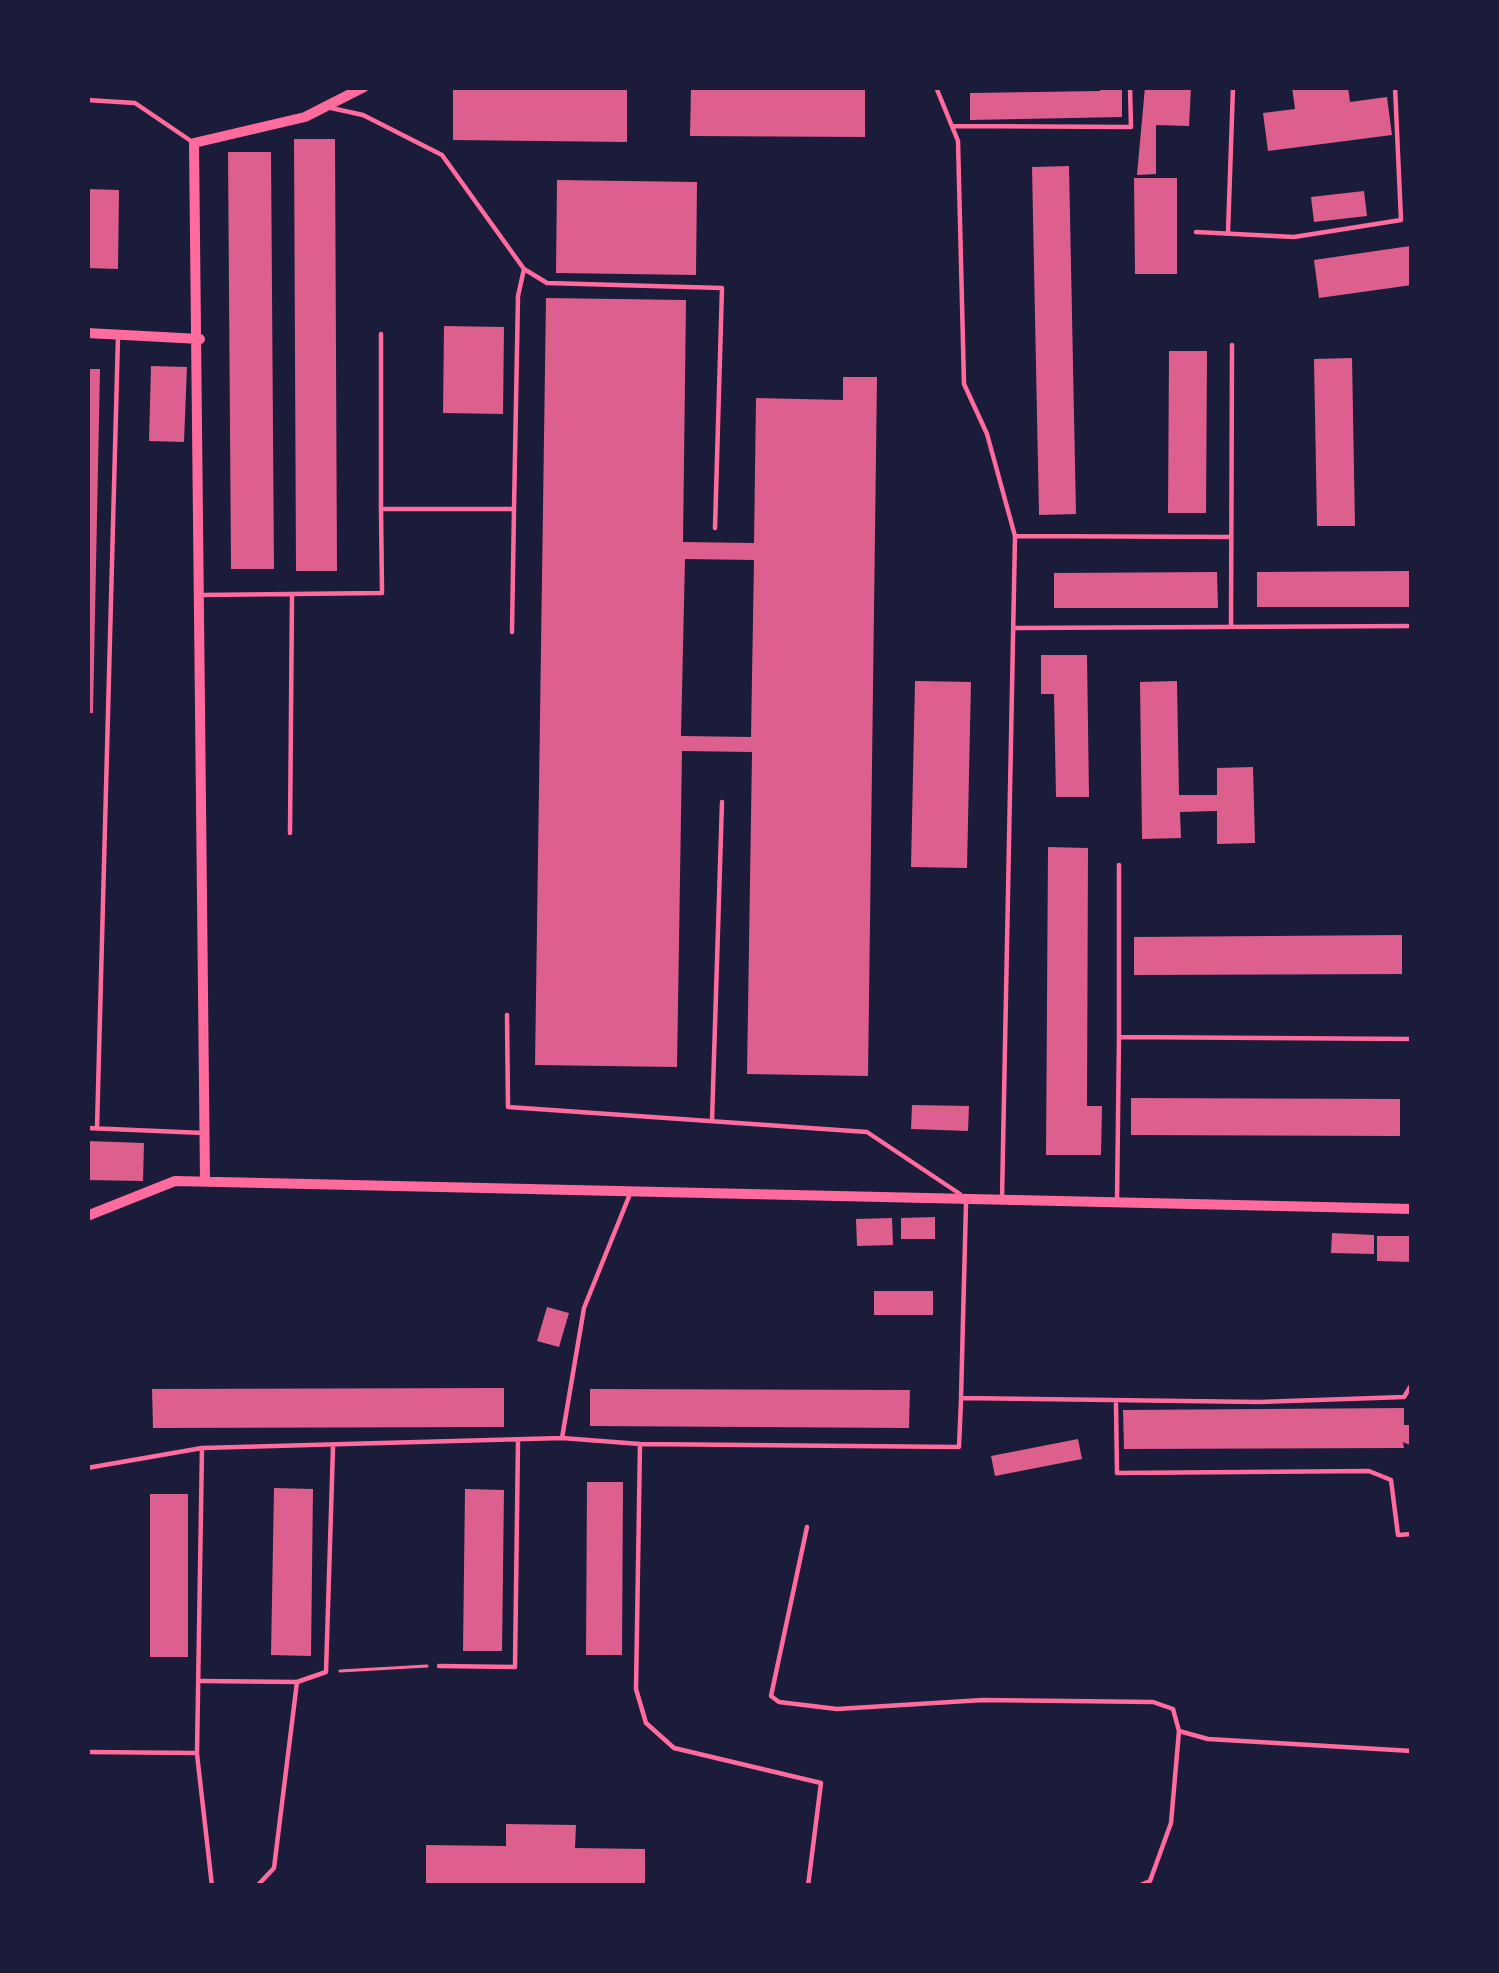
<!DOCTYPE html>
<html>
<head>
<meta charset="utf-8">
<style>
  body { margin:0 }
  #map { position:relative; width:1499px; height:1973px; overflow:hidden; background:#1b1b3a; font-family:Helvetica,sans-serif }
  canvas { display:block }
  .frame { position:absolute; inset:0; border:90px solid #1b1b3a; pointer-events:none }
</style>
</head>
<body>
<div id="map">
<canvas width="1499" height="1973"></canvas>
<div class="frame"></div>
</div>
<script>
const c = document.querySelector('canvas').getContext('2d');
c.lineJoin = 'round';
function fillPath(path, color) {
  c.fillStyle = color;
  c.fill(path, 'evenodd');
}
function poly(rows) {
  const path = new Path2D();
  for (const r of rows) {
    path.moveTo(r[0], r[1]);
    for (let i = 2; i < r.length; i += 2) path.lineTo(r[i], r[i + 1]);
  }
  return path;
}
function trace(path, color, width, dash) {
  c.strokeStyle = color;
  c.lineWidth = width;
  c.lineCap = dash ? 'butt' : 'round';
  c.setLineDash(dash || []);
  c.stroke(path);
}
fillPath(poly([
  [453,87,627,88,627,142,453,140],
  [691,87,865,87,865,137,690,136],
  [1100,87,1122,87,1122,117,970,120,970,93,1100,91],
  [1145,87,1191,87,1189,126,1156,125,1156,174,1137,175],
  [1292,87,1348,87,1350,102,1387,97,1392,135,1268,151,1263,113,1295,109],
  [294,139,335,139,337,571,296,571],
  [228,152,271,152,274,569,231,569],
  [1069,166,1076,514,1039,515,1032,167],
  [1134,178,1177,178,1177,274,1135,274],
  [557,180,697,182,696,275,556,273],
  [87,189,119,190,118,269,87,268],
  [1364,191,1367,216,1314,222,1311,197],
  [1410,246,1412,285,1319,298,1314,260],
  [546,298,686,300,683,542,754,543,756,398,843,400,843,377,877,377,868,1076,747,1074,752,752,682,751,677,1067,535,1065],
  [685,559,754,560,751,737,681,736],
  [444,326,504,327,503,414,443,413],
  [1169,351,1207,351,1206,513,1168,513],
  [1352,358,1355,526,1317,526,1314,359],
  [151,366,187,367,184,442,149,441],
  [87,369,100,369,93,713,87,713],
  [1412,571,1412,607,1257,607,1257,572],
  [1217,572,1218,608,1054,608,1054,573],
  [1041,655,1087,655,1089,797,1056,797,1054,694,1041,694],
  [915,681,971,682,967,868,911,867],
  [1177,681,1179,795,1217,795,1217,768,1253,767,1255,843,1217,844,1217,811,1180,812,1181,838,1142,839,1140,682],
  [1048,847,1088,848,1087,1106,1102,1106,1101,1155,1046,1155],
  [1402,935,1402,974,1134,975,1134,937],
  [1131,1098,1400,1099,1400,1136,1131,1135],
  [912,1105,969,1106,968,1131,911,1129],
  [87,1141,144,1143,143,1181,87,1180],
  [935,1217,935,1239,901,1239,901,1218],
  [892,1218,893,1245,857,1246,856,1219],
  [1332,1233,1374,1235,1374,1254,1331,1253],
  [1377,1236,1412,1236,1412,1262,1377,1261],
  [874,1291,933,1291,933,1315,874,1315],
  [547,1307,569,1313,559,1347,537,1341],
  [504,1388,504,1427,153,1428,152,1389],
  [590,1389,910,1390,909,1428,590,1426],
  [1404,1408,1404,1425,1412,1425,1412,1446,1403,1442,1404,1448,1124,1449,1123,1410],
  [1078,1439,1082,1459,995,1476,991,1456],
  [587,1482,623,1482,622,1655,586,1655],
  [274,1488,313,1489,311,1656,271,1655],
  [465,1489,504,1490,502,1651,463,1651],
  [150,1494,188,1494,188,1657,150,1657],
  [506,1824,576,1825,575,1848,645,1849,645,1886,426,1886,426,1845,506,1846]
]), '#dd5f8e');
trace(poly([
  [340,1671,427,1666]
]), '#ff6b9d', 3);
trace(poly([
  [936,87,958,141,964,384,987,434,1015,536,1002,1199],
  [87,100,135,103,194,143],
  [952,126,1131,127,1130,87],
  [1196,232,1294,237,1401,220,1395,87],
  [1228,233,1233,87],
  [524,269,547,283,722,288,715,528],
  [381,509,381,334],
  [1015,536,1231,537],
  [201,595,382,593,381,509,514,509,518,296,524,269,442,155,363,115,331,108],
  [1231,627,1232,345],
  [1016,628,1412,626],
  [512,632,514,509],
  [290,833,292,594],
  [1119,865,1119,1037],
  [507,1015,508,1107,867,1132,960,1194],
  [712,1121,722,802],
  [87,1128,204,1133],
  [97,1128,118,336],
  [1117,1201,1119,1037,1412,1039],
  [966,1203,961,1398,1259,1402,1404,1397,1412,1384],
  [1116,1404,1117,1473,1369,1471,1391,1480,1398,1535,1412,1534],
  [562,1438,640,1444,636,1689,646,1723,674,1748,821,1783,808,1886],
  [640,1444,959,1447,961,1400],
  [87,1468,202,1448],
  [807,1527,771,1696,779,1702,837,1709,983,1700,1153,1702,1173,1709,1179,1731,1208,1739,1412,1751],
  [439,1666,515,1667,518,1440],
  [201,1681,297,1682,274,1868,257,1886],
  [297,1682,326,1672,333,1447],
  [87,1752,197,1753,202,1448,562,1438,584,1308,630,1194],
  [197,1754,212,1886],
  [1138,1886,1150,1881,1171,1823,1179,1731]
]), '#ff6b9d', 4.5);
trace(poly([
  [87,333,200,339],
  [205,1181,194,143,305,117,364,87],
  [87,1216,175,1181,1412,1209]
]), '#ff6b9d', 10);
</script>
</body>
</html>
